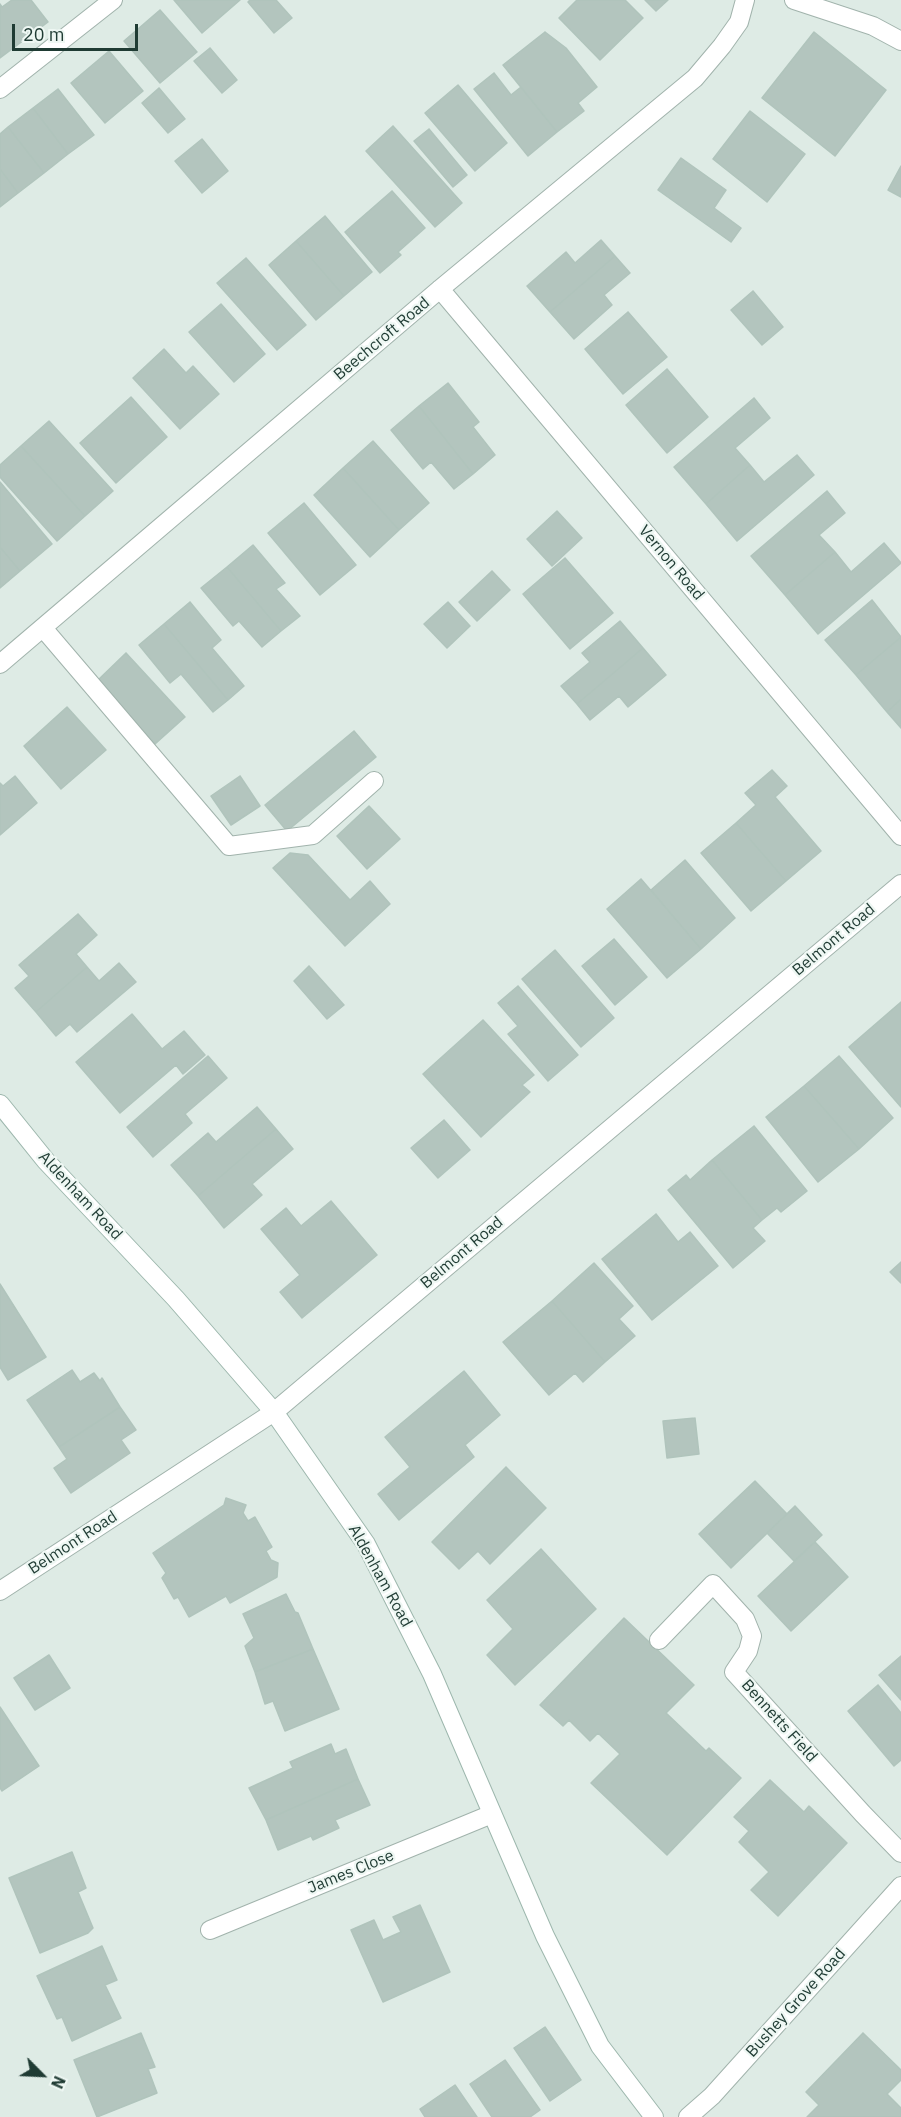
<!DOCTYPE html>
<html>
<head>
<meta charset="utf-8">
<style>
  body { margin:0 }
  #map { position:relative; width:901px; height:2117px; overflow:hidden; background:#deebe5; font-family:"IBM Plex Sans",sans-serif }
  canvas { display:block }
  .north { position:absolute; left:12px; top:2045px; width:60px; height:60px; -webkit-text-stroke:4px #eef7f3; paint-order:stroke; rotate:114deg; font-size:16px; font-weight:700; line-height:24px; text-align:center; color:#1f3b33 }
  .north::after { content:''; display:block; margin:auto; width:21px; height:27px; background:#1f3b33; clip-path:polygon(50% 0,100% 100%,50% 72%,0 100%) }
  .scale { position:absolute; left:12px; top:24px; width:126px; height:27px; box-sizing:border-box; border:3px solid #1f3b33; border-top:0; padding-left:8px; font-size:18px; line-height:21px; white-space:nowrap; color:#1f3b33; -webkit-text-stroke:4px #eef7f3; paint-order:stroke }
</style>
</head>
<body>
<div id="map">
<canvas width="901" height="2117"></canvas>
<div class="north">N</div>
<div class="scale">20 m</div>
</div>
<script>
const c = document.querySelector('canvas').getContext('2d');
c.lineJoin = 'round';
function fillPath(path, color) {
  c.fillStyle = color;
  c.fill(path, 'evenodd');
}
function poly(rows) {
  const path = new Path2D();
  for (const r of rows) {
    path.moveTo(r[0], r[1]);
    for (let i = 2; i < r.length; i += 2) path.lineTo(r[i], r[i + 1]);
  }
  return path;
}
function trace(path, color, width, dash) {
  c.strokeStyle = color;
  c.lineWidth = width;
  c.lineCap = dash ? 'butt' : 'round';
  c.setLineDash(dash || []);
  c.stroke(path);
}
function write(font, color, halo, rows, align = 'center') {
  c.font = font + ' "IBM Plex Sans",sans-serif';
  c.lineWidth = 4.5;
  c.setLineDash([]);
  c.textBaseline = 'middle';
  c.strokeStyle = halo;
  c.fillStyle = color;
  for (const [text, x, y, turn = 0] of rows) {
    c.save();
    c.translate(x, y);
    c.rotate((+turn || 0) * Math.PI / 180);
    c.textAlign = isNaN(turn) ? turn : align;
    if (halo) c.strokeText(text, 0, 0);
    c.fillText(text, 0, 0);
    c.restore();
  }
}
const building = poly([
  [12,0,31,0,48,22,0,58,0,4,2,7,12,0],
  [174,0,240,0,202,33,174,0],
  [250,0,276,0,292,18,274,33,248,2,250,0],
  [577,0,625,0,643,18,600,60,559,18,577,0],
  [645,0,668,0,656,11,645,0],
  [160,10,197,52,160,83,124,41,160,10],
  [545,32,566,48,597,87,578,103,584,111,557,132,503,65,545,32],
  [814,32,886,90,835,156,762,98,814,32],
  [210,48,237,80,222,93,194,61,210,48],
  [109,51,143,91,105,123,71,83,109,51],
  [494,73,511,95,521,87,557,132,528,156,474,89,494,73],
  [458,85,507,143,475,171,425,113,458,85],
  [159,88,185,119,168,133,142,103,159,88],
  [58,89,94,135,68,154,33,108,58,89],
  [33,108,68,154,44,173,8,127,33,108],
  [750,111,805,154,767,202,713,159,750,111],
  [393,126,462,203,435,227,366,151,393,126],
  [8,127,44,173,18,193,0,169,0,134,8,127],
  [429,129,467,175,453,187,414,141,429,129],
  [202,139,228,171,202,193,175,161,202,139],
  [681,158,726,190,714,208,741,228,731,242,658,190,681,158],
  [901,166,901,197,888,190,901,166],
  [0,169,18,193,0,207,0,169],
  [392,191,425,228,398,252,401,255,380,273,345,232,392,191],
  [325,216,372,272,344,296,296,241,325,216],
  [601,240,615,256,550,312,527,286,566,252,575,263,601,240],
  [296,241,344,296,316,320,269,265,296,241],
  [615,256,630,273,604,295,612,305,574,339,550,312,615,256],
  [246,258,306,325,277,350,217,283,246,258],
  [753,291,783,327,762,345,731,310,753,291],
  [221,304,265,354,234,382,189,332,221,304],
  [628,312,667,357,623,394,585,349,628,312],
  [164,349,186,373,193,366,219,394,180,429,133,378,164,349],
  [667,369,708,417,667,453,626,405,667,369],
  [448,383,479,422,473,427,495,455,473,474,419,406,448,383],
  [131,397,167,437,116,483,80,443,131,397],
  [754,398,770,418,735,448,750,465,706,504,674,467,754,398],
  [419,406,473,474,454,489,431,462,423,469,391,430,419,406],
  [49,421,113,491,85,516,21,446,49,421],
  [373,441,429,503,399,530,343,468,373,441],
  [21,446,85,516,57,541,0,477,0,465,21,446],
  [797,455,814,475,737,541,706,504,750,465,764,482,797,455],
  [343,468,399,530,370,557,314,495,343,468],
  [0,482,52,544,20,571,0,547,0,482],
  [827,491,845,513,819,535,835,552,785,595,751,556,827,491],
  [304,503,356,565,320,595,268,533,304,503],
  [557,511,582,538,552,566,527,539,557,511],
  [884,543,901,563,818,634,785,595,835,552,851,572,884,543],
  [253,545,285,583,276,589,300,616,281,631,227,567,253,545],
  [0,547,20,571,0,588,0,547],
  [565,558,613,613,570,649,523,594,565,558],
  [227,567,281,631,262,647,239,621,233,626,201,588,227,567],
  [492,571,510,590,477,621,459,602,492,571],
  [872,600,901,637,856,675,825,640,872,600],
  [190,602,221,640,212,648,244,686,228,700,164,624,190,602],
  [448,602,470,626,447,648,424,624,448,602],
  [620,621,643,648,577,704,561,686,590,662,582,653,620,621],
  [164,624,228,700,213,712,181,674,170,683,139,645,164,624],
  [901,637,901,699,887,712,856,675,901,637],
  [643,648,666,675,628,707,619,696,590,720,577,704,643,648],
  [126,653,185,717,155,744,97,681,126,653],
  [901,699,901,728,887,712,901,699],
  [67,707,106,750,61,789,24,746,67,707],
  [354,731,376,757,287,831,265,805,354,731],
  [772,770,787,786,775,797,821,851,786,881,736,823,756,805,745,793,772,770],
  [15,776,37,803,0,835,0,783,3,786,15,776],
  [240,776,260,806,231,825,211,796,240,776],
  [369,806,400,839,367,869,337,836,369,806],
  [736,823,786,881,751,911,701,853,736,823],
  [290,853,308,855,350,900,370,881,390,904,345,946,273,868,290,853],
  [685,860,735,918,701,949,651,890,685,860],
  [641,879,701,949,667,978,607,909,641,879],
  [78,914,97,935,76,954,87,967,36,1012,15,988,29,976,19,965,78,914],
  [614,939,647,977,615,1005,582,966,614,939],
  [555,950,614,1018,581,1047,522,979,555,950],
  [119,963,136,982,77,1032,70,1024,56,1036,36,1012,87,967,99,981,119,963],
  [309,966,344,1005,327,1019,294,981,309,966],
  [518,986,578,1055,548,1081,508,1034,518,1026,498,1003,518,986],
  [901,1002,901,1107,849,1047,901,1002],
  [132,1014,162,1049,184,1031,205,1055,183,1074,176,1065,120,1113,76,1062,132,1014],
  [483,1020,534,1075,522,1085,530,1092,481,1137,423,1074,483,1020],
  [208,1056,227,1078,185,1114,192,1123,153,1157,127,1127,208,1056],
  [839,1056,893,1118,859,1149,804,1086,839,1056],
  [804,1086,859,1149,818,1182,766,1117,804,1086],
  [257,1107,276,1129,198,1196,171,1165,208,1133,216,1142,257,1107],
  [444,1120,470,1150,438,1178,411,1148,444,1120],
  [754,1126,807,1191,781,1212,777,1208,762,1220,712,1160,754,1126],
  [276,1129,293,1149,252,1184,262,1195,224,1228,198,1196,276,1129],
  [712,1160,762,1220,753,1228,765,1241,733,1268,668,1190,686,1175,690,1180,712,1160],
  [331,1201,377,1255,302,1318,280,1292,300,1275,261,1229,286,1208,301,1226,331,1201],
  [656,1214,678,1242,690,1232,718,1266,652,1320,602,1259,656,1214],
  [901,1262,901,1283,890,1272,901,1262],
  [594,1263,633,1306,619,1319,635,1336,605,1362,552,1301,594,1263],
  [0,1284,46,1357,8,1380,0,1367,0,1284],
  [552,1301,605,1362,583,1382,575,1373,549,1395,503,1342,552,1301],
  [72,1370,80,1382,94,1373,100,1381,102,1378,120,1407,59,1447,27,1400,72,1370],
  [464,1371,500,1415,465,1445,474,1457,399,1520,378,1494,410,1467,385,1437,464,1371],
  [120,1407,136,1430,121,1440,130,1453,71,1493,54,1468,67,1459,59,1447,120,1407],
  [695,1418,699,1454,667,1458,663,1421,695,1418],
  [506,1467,546,1508,490,1564,478,1551,459,1569,432,1542,506,1467],
  [755,1481,787,1514,731,1568,699,1534,755,1481],
  [226,1498,246,1505,243,1513,248,1521,255,1517,272,1547,266,1551,271,1560,278,1563,277,1577,230,1603,226,1596,189,1617,178,1597,174,1599,162,1578,166,1573,153,1553,224,1505,226,1498],
  [795,1506,822,1535,794,1561,767,1533,795,1506],
  [815,1542,848,1577,791,1631,758,1596,815,1542],
  [541,1549,596,1609,515,1685,487,1655,513,1629,487,1600,541,1549],
  [286,1594,295,1612,298,1613,313,1649,255,1672,245,1646,254,1638,243,1614,286,1594],
  [624,1618,694,1685,666,1713,706,1751,709,1748,741,1778,667,1855,591,1783,620,1754,598,1733,590,1741,569,1720,563,1726,540,1705,624,1618],
  [313,1649,339,1709,285,1731,273,1701,265,1704,255,1672,313,1649],
  [49,1655,70,1688,35,1710,14,1678,49,1655],
  [901,1656,901,1700,879,1675,901,1656],
  [878,1685,901,1713,901,1760,894,1766,848,1711,878,1685],
  [0,1707,39,1766,2,1791,0,1788,0,1707],
  [331,1744,335,1754,346,1749,358,1779,266,1820,249,1788,293,1768,290,1762,331,1744],
  [358,1779,370,1805,335,1820,339,1828,313,1840,311,1836,278,1850,266,1820,358,1779],
  [770,1780,804,1812,809,1806,847,1843,778,1916,751,1890,769,1872,739,1842,749,1831,734,1817,770,1780],
  [72,1852,86,1888,78,1892,93,1928,88,1933,40,1953,9,1878,72,1852],
  [420,1905,450,1972,383,2002,351,1930,374,1920,383,1940,401,1932,393,1917,420,1905],
  [102,1946,117,1980,105,1985,121,2018,72,2041,62,2017,57,2019,37,1976,102,1946],
  [545,2027,581,2080,550,2101,514,2048,545,2027],
  [141,2033,155,2067,148,2069,157,2093,97,2117,74,2060,141,2033],
  [863,2033,901,2070,901,2080,887,2094,901,2108,901,2117,807,2117,819,2105,806,2092,863,2033],
  [505,2060,540,2110,530,2117,492,2117,470,2084,505,2060],
  [455,2085,477,2117,425,2117,420,2109,455,2085]
]);
fillPath(building, '#b3c5be');
trace(building, '#b0c4bc', 1.5);
const lane = poly([
  [43,628,229,846,313,835,374,781],
  [659,1640,713,1584,745,1619,752,1636,748,1651,734,1672,863,1814,901,1853]
]);
const street = poly([
  [794,0,873,26,901,41],
  [0,89,113,0],
  [440,289,901,836],
  [0,664,440,289,695,78,722,46,739,22,745,0],
  [0,1591,274,1412,901,884],
  [210,1930,492,1814],
  [688,2117,712,2096,901,1886]
]);
const secondary = poly([
  [0,1104,46,1161,176,1299,274,1412,366,1544,432,1674,545,1936,600,2046,654,2117]
]);
trace(lane, '#a1b3ac', 20);
trace(street, '#a1b3ac', 20);
trace(secondary, '#9db7ad', 20);
trace(lane, '#fff', 18);
trace(street, '#fff', 18);
trace(secondary, '#fff', 18);
write('16px', '#1f3b33', '#eef7f3', [
  ["Beechcroft Road",382,339,-40],
  ["Vernon Road",671,563,50],
  ["Belmont Road",834,940,-40],
  ["Aldenham Road",80,1196,47],
  ["Belmont Road",462,1253,-40],
  ["Belmont Road",73,1543,-33],
  ["Aldenham Road",380,1576,61],
  ["Bennetts Field",779,1721,48],
  ["James Close",351,1872,-22],
  ["Bushey Grove Road",796,2003,-48]
]);
</script>
</body>
</html>
